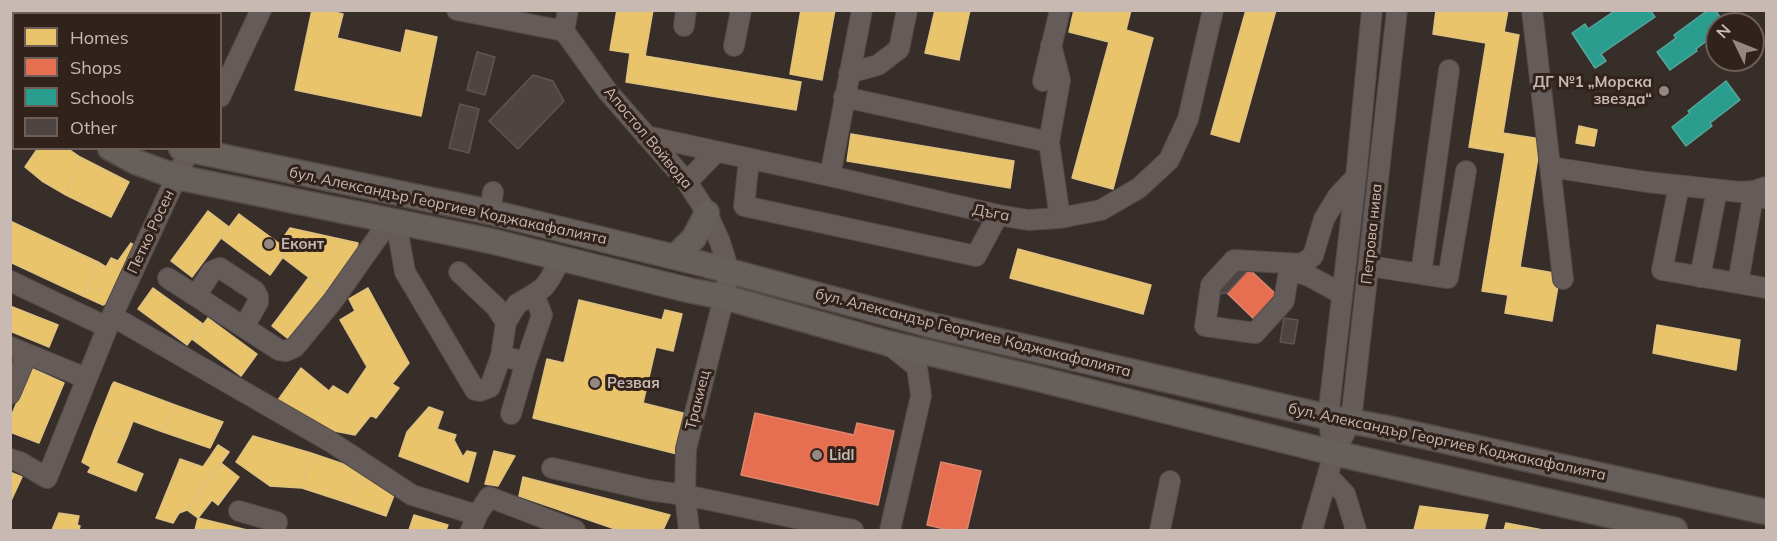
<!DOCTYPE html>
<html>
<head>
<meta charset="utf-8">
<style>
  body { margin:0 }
  #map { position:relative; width:1777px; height:541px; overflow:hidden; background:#372d29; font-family:Mulish,sans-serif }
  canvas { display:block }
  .frame { position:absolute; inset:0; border:12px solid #c8b9b3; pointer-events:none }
  .legend { position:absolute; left:12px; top:12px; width:210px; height:138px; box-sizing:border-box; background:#32221c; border:2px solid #6e5e58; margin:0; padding:8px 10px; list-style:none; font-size:18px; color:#c8b9b3 }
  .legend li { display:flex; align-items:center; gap:12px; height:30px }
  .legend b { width:30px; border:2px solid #6e5e58 }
  .north { position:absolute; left:1705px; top:12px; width:60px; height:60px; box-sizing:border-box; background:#32221c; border:2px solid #6e5e58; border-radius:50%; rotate:313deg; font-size:16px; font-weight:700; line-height:24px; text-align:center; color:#c8b9b3 }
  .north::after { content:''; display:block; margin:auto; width:21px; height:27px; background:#958883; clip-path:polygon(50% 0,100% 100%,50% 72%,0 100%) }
</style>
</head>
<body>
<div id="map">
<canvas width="1777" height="541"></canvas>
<div class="frame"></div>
<ul class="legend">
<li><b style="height:16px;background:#e9c46a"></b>Homes</li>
<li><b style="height:16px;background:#e76f51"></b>Shops</li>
<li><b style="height:16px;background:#2a9d8f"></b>Schools</li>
<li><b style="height:16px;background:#4e4542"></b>Other</li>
</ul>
<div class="north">N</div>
</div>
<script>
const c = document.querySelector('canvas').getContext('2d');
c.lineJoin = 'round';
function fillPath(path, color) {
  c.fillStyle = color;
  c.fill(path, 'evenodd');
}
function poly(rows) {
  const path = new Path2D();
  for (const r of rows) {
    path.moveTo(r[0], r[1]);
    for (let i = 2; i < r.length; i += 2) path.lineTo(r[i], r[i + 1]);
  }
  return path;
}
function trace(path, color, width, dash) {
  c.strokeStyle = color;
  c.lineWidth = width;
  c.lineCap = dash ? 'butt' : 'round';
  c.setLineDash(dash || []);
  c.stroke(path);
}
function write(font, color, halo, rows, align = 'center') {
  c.font = font + ' Mulish,sans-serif';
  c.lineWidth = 6;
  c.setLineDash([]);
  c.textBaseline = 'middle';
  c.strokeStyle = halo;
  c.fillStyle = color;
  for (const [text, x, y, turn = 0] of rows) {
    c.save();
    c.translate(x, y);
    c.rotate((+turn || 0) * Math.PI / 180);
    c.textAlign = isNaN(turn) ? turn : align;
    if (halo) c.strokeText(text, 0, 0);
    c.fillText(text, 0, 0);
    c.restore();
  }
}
const homes = poly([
  [175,10,213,10,209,14,172,14,175,10],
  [312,10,326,10,343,14,337,38,401,53,406,30,437,37,421,116,295,90,312,10],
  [617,10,653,10,645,56,801,82,796,110,626,82,630,53,610,50,617,10],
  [801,10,835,10,822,80,790,74,801,10],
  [935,10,970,10,959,60,925,53,935,10],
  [1074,10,1131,10,1126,30,1153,38,1113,189,1072,178,1109,42,1069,32,1074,10],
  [1246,10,1276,10,1239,142,1211,134,1246,10],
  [1436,10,1508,10,1504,32,1519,35,1503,133,1541,139,1520,267,1560,274,1552,321,1505,313,1508,295,1482,291,1505,153,1469,147,1486,43,1433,34,1436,10],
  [10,109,14,111,14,147,10,146,10,109],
  [1579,126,1597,130,1594,146,1576,143,1579,126],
  [851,134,1014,161,1010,188,847,161,851,134],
  [38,148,67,148,80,157,66,195,42,181,25,167,38,148],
  [80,157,129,182,111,217,66,195,80,157],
  [208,211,229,227,192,277,171,261,208,211],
  [239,214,288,250,270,275,221,238,239,214],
  [10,221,98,262,83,296,10,262,10,221],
  [290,228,358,243,353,263,328,292,282,257,288,250,279,244,290,228],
  [131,243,134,245,113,300,103,305,83,296,98,262,106,267,111,258,118,261,131,243],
  [1018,249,1151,285,1143,314,1010,278,1018,249],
  [309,277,328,292,291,341,272,326,309,277],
  [153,288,203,324,187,345,138,309,153,288],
  [368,288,409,363,392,384,399,388,376,418,371,415,355,435,319,428,278,400,301,368,329,391,333,386,348,395,367,367,340,320,355,311,349,299,368,288],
  [579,300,662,320,665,310,682,314,673,351,656,347,643,403,687,414,677,454,533,418,547,359,564,363,579,300],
  [10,306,58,325,49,347,10,331,10,306],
  [208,318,257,354,241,376,192,339,208,318],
  [1657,325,1740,340,1736,370,1653,353,1657,325],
  [31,368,64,383,39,443,10,432,10,419,31,368],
  [114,382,175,405,163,432,133,421,127,437,96,425,112,385,114,382],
  [175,405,223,422,210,448,163,432,175,405],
  [429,407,443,412,437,429,456,435,454,440,463,457,467,451,476,453,468,482,399,456,407,432,429,407],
  [96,425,127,437,116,463,143,474,136,491,88,472,91,467,82,462,96,425],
  [253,436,311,453,302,488,270,486,236,462,253,436],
  [218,445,229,452,187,510,179,513,173,523,156,518,180,459,203,467,218,445],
  [494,451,515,456,498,486,485,484,494,451],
  [311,453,367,472,345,502,302,488,311,453],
  [221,463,239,477,218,505,212,500,198,518,187,510,221,463],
  [10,472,22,477,10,503,10,472],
  [367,472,396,490,386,516,345,502,367,472],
  [523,477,670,515,663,530,618,530,519,496,523,477],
  [1420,506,1488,515,1484,530,1414,530,1420,506],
  [59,513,79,516,77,525,80,526,79,530,52,530,59,513],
  [414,515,448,525,446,530,409,530,414,515],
  [198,518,247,530,195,530,198,518],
  [1506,523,1543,530,1504,530,1506,523]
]);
fillPath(homes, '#e9c46a');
trace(homes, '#dfc180', 1.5);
const shops = poly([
  [1249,269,1280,298,1257,322,1227,293,1249,269],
  [755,413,854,435,857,423,894,431,878,505,741,475,755,413],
  [941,462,981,471,967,530,949,530,927,525,941,462]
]);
fillPath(shops, '#e76f51');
trace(shops, '#de856e', 1.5);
const schools = poly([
  [1616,10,1650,10,1655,17,1601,54,1606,61,1595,68,1572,33,1585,24,1588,29,1616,10],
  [1708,10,1715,10,1725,24,1717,24,1717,33,1696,49,1697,51,1670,70,1657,52,1676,38,1674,35,1708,10],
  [1726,81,1740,100,1710,123,1712,126,1686,146,1672,127,1690,113,1688,111,1726,81]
]);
fillPath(schools, '#2a9d8f');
trace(schools, '#59a59a', 1.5);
const building = poly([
  [477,52,495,57,485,95,467,90,477,52],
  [533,75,553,81,564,101,518,149,489,121,533,75],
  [460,104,479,109,469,153,449,148,460,104],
  [1252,265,1252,272,1249,269,1227,293,1217,294,1229,273,1252,265],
  [1284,318,1298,320,1294,344,1280,342,1284,318]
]);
fillPath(building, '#4e4542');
trace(building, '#5f5551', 1.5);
const minor = poly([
  [457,10,564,31],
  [568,10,564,31,608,92,687,182,707,213,720,242,729,271,724,297,686,449,685,495,689,530],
  [1532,10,1563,279],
  [684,26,686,10],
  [734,46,741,10],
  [849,73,878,65,899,49,907,10],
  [1043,81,1060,10],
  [220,97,261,10],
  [844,97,1049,142,1060,218],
  [646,136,830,176,998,215,1028,220,1060,218,1101,210,1139,188,1169,160,1188,119,1213,10],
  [1049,142,1060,80,1051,45],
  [749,160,744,206,976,256,998,215],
  [1550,167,1647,182,1740,192,1754,191,1766,187],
  [830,176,862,10],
  [687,182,716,152],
  [1679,186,1662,270,1766,288],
  [490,212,493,192],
  [396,221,405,272,475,390,480,391,490,387,501,356,526,362,511,414],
  [1369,266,1421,274,1449,70],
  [459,272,496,307,506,322],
  [1421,274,1448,278,1466,171],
  [1700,277,1717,190],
  [168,278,279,350,286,351,295,347,332,302,390,220],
  [10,281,107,327],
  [1738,283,1754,191,1764,198],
  [1342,294,1309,276,1289,270,1284,301,1255,333,1205,326,1211,285,1234,260,1302,264,1313,256,1324,219,1338,196,1356,177],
  [196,296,212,271,220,268,255,291,258,297,258,302,244,327],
  [112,316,331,442,412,495,477,515],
  [888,344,917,367,921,396,890,530],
  [10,347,86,378],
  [501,356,506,322,517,304,534,294,544,287,551,277,561,258],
  [526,362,542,315,534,294],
  [10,394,27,354],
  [1334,453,1328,417,1356,177,1372,10],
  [10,459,20,462,47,478,112,316,190,148],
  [552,468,649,490,685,495,853,530],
  [1328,476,1345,494,1356,530],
  [239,511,277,522,275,530],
  [471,530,477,515,489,497,575,530],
  [1160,530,1170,481],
  [1312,530,1334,453,1351,421,1397,10]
]);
const major = poly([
  [10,45,14,47],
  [10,80,14,82],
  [110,148,136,162,177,177,491,241,688,290,724,297,887,343,1035,378,1334,453,1675,530],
  [181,148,490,212,703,264,930,325,1328,417,1387,428,1766,512],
  [675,257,694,238,707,213]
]);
trace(minor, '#524a47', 22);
trace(major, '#544a47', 27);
trace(minor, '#655c59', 20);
trace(major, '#675f5b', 24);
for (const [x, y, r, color] of [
  [1664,91,6,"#958883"],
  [269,244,6,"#958883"],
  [595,383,6,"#958883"],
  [817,455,6,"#958883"]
]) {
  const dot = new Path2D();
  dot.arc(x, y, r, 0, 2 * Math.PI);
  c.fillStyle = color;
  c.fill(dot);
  trace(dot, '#32221c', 2);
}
write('bold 15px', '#c8b9b3', '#32221c', [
  ["ДГ №1 „Морска",1652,82,"right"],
  ["звезда“",1652,99,"right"],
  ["Еконт",281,244],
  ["Резвая",607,383],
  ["Lidl",829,455]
], 'left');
write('15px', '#c8b9b3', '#32221c', [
  ["Апостол Войвода",648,138,50],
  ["бул. Александър Георгиев Коджакафалията",448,206,12],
  ["Дъга",991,213,11],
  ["Петко Росен",151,232,-65],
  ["Петрова нива",1372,234,-84],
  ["бул. Александър Георгиев Коджакафалията",973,333,14],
  ["Тракиец",698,400,-76],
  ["бул. Александър Георгиев Коджакафалията",1447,442,12]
]);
</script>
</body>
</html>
